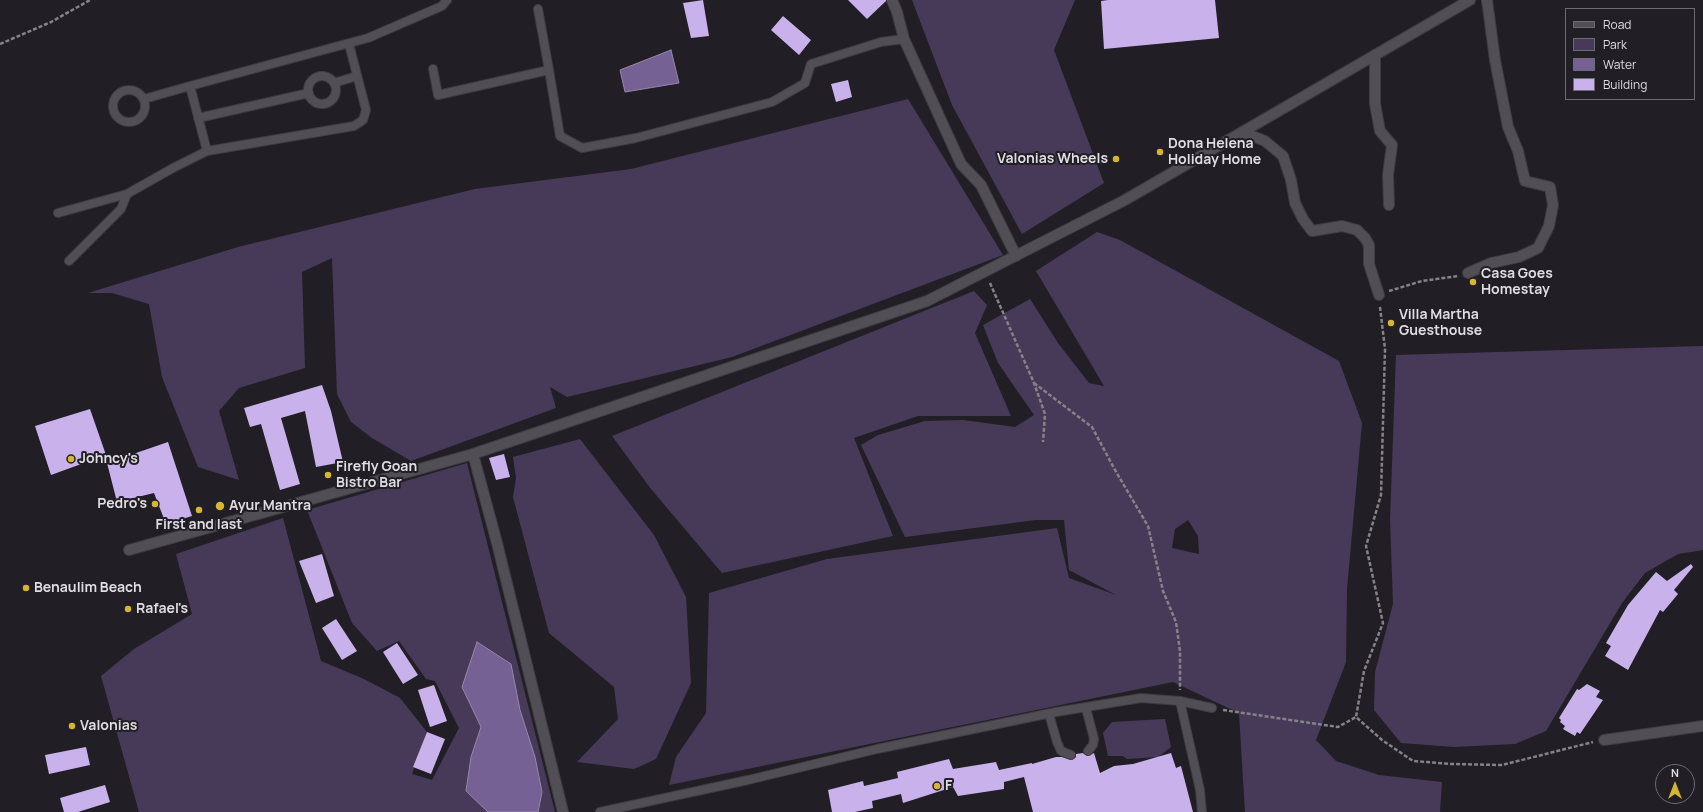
<!DOCTYPE html>
<html>
<head>
<meta charset="utf-8">
<style>
  body { margin:0 }
  #map { position:relative; width:1703px; height:812px; overflow:hidden; background:#211f25; font-family:Manrope,sans-serif }
  canvas { display:block }
  .legend { position:absolute; left:1565px; top:8px; width:130px; height:92px; box-sizing:border-box; background:#211f25; border:1px solid #6d6b70; margin:0; padding:5px 7px; list-style:none; font-size:12px; color:#dfdde1 }
  .legend li { display:flex; align-items:center; gap:8px; height:20px }
  .legend b { width:20px; border:1px solid #6d6b70 }
  .north { position:absolute; left:1655px; top:764px; width:40px; height:40px; box-sizing:border-box; background:#211f25; border:1px solid #6d6b70; border-radius:50%; rotate:0deg; font-size:11px; font-weight:700; line-height:16px; text-align:center; color:#dfdde1 }
  .north::after { content:''; display:block; margin:auto; width:14px; height:18px; background:#d7b434; clip-path:polygon(50% 0,100% 100%,50% 72%,0 100%) }
</style>
</head>
<body>
<div id="map">
<canvas width="1703" height="812"></canvas>
<ul class="legend">
<li><b style="height:5px;background:#514e55"></b>Road</li>
<li><b style="height:11px;background:#473a58"></b>Park</li>
<li><b style="height:11px;background:#766194"></b>Water</li>
<li><b style="height:11px;background:#c9b2eb"></b>Building</li>
</ul>
<div class="north">N</div>
</div>
<script>
const c = document.querySelector('canvas').getContext('2d');
c.lineJoin = 'round';
function fillPath(path, color) {
  c.fillStyle = color;
  c.fill(path, 'evenodd');
}
function poly(rows) {
  const path = new Path2D();
  for (const r of rows) {
    if (r.length === 3) {
      path.moveTo(r[0] + r[2], r[1]);
      path.arc(r[0], r[1], r[2], 0, 2 * Math.PI);
      continue;
    }
    path.moveTo(r[0], r[1]);
    for (let i = 2; i < r.length; i += 2) path.lineTo(r[i], r[i + 1]);
  }
  return path;
}
function trace(path, color, width, dash) {
  c.strokeStyle = color;
  c.lineWidth = width;
  c.lineCap = dash ? 'butt' : 'round';
  c.setLineDash(dash || []);
  c.stroke(path);
}
function write(font, color, halo, rows, align = 'center') {
  c.font = font + ' Manrope,sans-serif';
  c.lineWidth = 4;
  c.setLineDash([]);
  c.textBaseline = 'middle';
  c.strokeStyle = halo;
  c.fillStyle = color;
  for (const [text, x, y, turn = 0] of rows) {
    c.save();
    c.translate(x, y);
    c.rotate((+turn || 0) * Math.PI / 180);
    c.textAlign = isNaN(turn) ? turn : align;
    if (halo) c.strokeText(text, 0, 0);
    c.fillText(text, 0, 0);
    c.restore();
  }
}
fillPath(poly([
  [912,0,1075,0,1054,50,1104,183,1022,234,952,105],
  [908,99,1003,255,732,357,567,397,550,387,556,408,411,461,372,438,351,422,337,394,332,258,302,272,305,368,239,388,219,411,239,480,198,467,162,377,149,304,112,293,88,293,238,247,475,189,631,169],
  [1097,232,1120,240,1339,361,1362,423,1347,589,1346,662,1316,740,1336,761,1379,775,1442,782,1440,812,1245,812,1239,713,1173,682,669,785,676,757,706,713,709,593,827,559,1057,528,1069,578,1116,595,1069,570,1064,520,1036,520,905,537,861,445,878,435,925,421,963,420,1015,427,1034,415,998,363,983,325,1030,299,1058,343,1089,383,1104,386,1036,271],
  [1188,520,1198,536,1199,554,1172,548,1175,529],
  [974,291,987,305,975,333,1011,416,918,416,854,438,893,536,722,573,651,489,612,436],
  [1703,346,1703,550,1678,554,1645,573,1622,603,1546,731,1515,744,1454,747,1401,743,1374,710,1375,672,1393,604,1390,519,1396,355],
  [580,439,654,535,686,597,691,683,656,759,634,769,577,762,618,719,614,687,549,633,513,497,516,478,513,457],
  [467,463,555,812,139,812,101,676,134,649,192,614,176,554,283,518,321,661,364,679,400,698,427,732,412,774,432,780,459,728,435,681,426,679,399,641,377,651,352,623,307,510],
  [1165,719,1171,747,1158,757,1127,759,1123,756,1108,756,1103,733,1112,722]
]), '#473a58');
const water = poly([
  [671,50,679,83,625,92,620,70,671,50],
  [477,642,511,664,520,710,535,757,542,792,538,812,488,812,466,791,471,757,481,727,462,687,477,642]
]);
fillPath(water, '#766194');
trace(water, '#9686ab', 1);
fillPath(poly([
  [703,0,709,36,691,38,683,3],
  [848,0,886,0,886,1,867,19],
  [1108,0,1215,0,1219,38,1104,49,1101,1],
  [783,16,811,40,799,55,771,30],
  [848,80,852,97,836,102,831,84],
  [322,385,331,411,343,462,316,467,305,411,281,418,300,484,280,490,261,424,250,427,244,408],
  [90,409,106,455,51,475,35,426],
  [168,442,192,516,166,524,154,493,117,502,107,463],
  [504,454,510,477,496,480,489,458],
  [322,554,334,596,316,603,299,561],
  [1691,564,1693,567,1674,590,1678,594,1663,612,1660,610,1628,670,1605,656,1611,646,1606,643,1628,605,1656,572,1667,581],
  [336,619,357,651,342,660,322,628],
  [397,643,418,675,403,684,383,652],
  [1587,684,1600,691,1596,697,1603,700,1580,734,1577,732,1575,736,1563,729,1565,726,1560,722,1561,720,1559,718,1577,689,1579,690],
  [434,685,447,721,430,727,418,690],
  [427,732,445,739,431,774,413,767],
  [86,747,90,765,49,774,45,755],
  [1083,753,1087,756,1094,753,1100,773,1114,766,1133,764,1171,753,1176,768,1181,766,1193,812,1033,812,1024,777,1004,782,1004,789,958,796,953,787,903,803,901,794,872,801,873,808,855,812,832,812,828,790,863,781,864,786,898,778,897,772,949,759,953,769,996,762,999,770,1032,763,1032,764,1056,757,1062,757,1072,760,1076,757,1076,754],
  [105,785,110,802,78,812,64,812,60,798]
]), '#c9b2eb');
const service = poly([
  [538,9,549,70],
  [433,69,438,95,549,70,560,136,582,148,636,138,772,102,805,83,811,64,881,42,904,39],
  [322,90,14],
  [334,83,357,76],
  [129,106,16],
  [144,99,190,86],
  [198,118,309,93],
  [207,151,190,86,368,38,442,6,447,0],
  [58,213,127,194,173,168,207,151,354,126,363,120,366,110,349,44],
  [69,261,121,209,127,194],
  [1180,701,1200,790,1202,812],
  [1086,708,1094,739,1093,745,1088,751],
  [1049,714,1057,742,1061,751,1071,755],
  [600,812,748,780,877,749,1056,712,1141,698,1180,701,1212,708]
]);
const minor = poly([
  [892,0,897,12,904,39,961,164,981,185,1016,256],
  [1375,55,1375,104,1380,131,1392,145,1388,175,1389,205],
  [1242,132,1265,141,1283,156,1291,180,1295,203,1303,219,1312,231,1342,226,1357,230,1365,238,1369,245,1369,264,1379,295],
  [1468,273,1491,263,1519,257,1538,248,1549,226,1553,205,1550,187,1525,181,1518,151,1508,127,1495,60,1487,0],
  [473,454,497,543,563,812],
  [1604,740,1703,726]
]);
const tertiary = poly([
  [129,550,473,454,927,301,1125,200,1470,0]
]);
trace(service, '#3e3c41', 10);
trace(minor, '#3e3c41', 12);
trace(tertiary, '#3e3c41', 12);
trace(poly([
  [0,44,51,22,90,0],
  [990,283,1034,383,1045,414,1043,442],
  [1389,291,1422,281,1458,276],
  [1380,307,1385,349,1381,495,1366,546,1383,623,1364,671,1356,717,1382,740,1413,761,1451,764,1502,765,1593,742],
  [1034,383,1092,427,1115,470,1148,526,1163,591,1176,622,1180,651,1180,690],
  [1223,710,1338,727,1356,717]
]), '#858388', 2.5, [4, 2]);
trace(service, '#514e55', 8);
trace(minor, '#514e55', 10);
trace(tertiary, '#514e55', 10);
for (const [x, y, r, color] of [
  [1160,152,4,"#d7b434"],
  [1116,159,4,"#d7b434"],
  [1473,282,4,"#d7b434"],
  [1391,323,4,"#d7b434"],
  [71,459,4,"#d7b434"],
  [328,475,4,"#d7b434"],
  [155,504,4,"#d7b434"],
  [220,506,5,"#d7b434"],
  [199,510,4,"#d7b434"],
  [26,588,4,"#d7b434"],
  [128,609,4,"#d7b434"],
  [72,726,4,"#d7b434"],
  [937,786,4,"#d7b434"]
]) {
  const dot = new Path2D();
  dot.arc(x, y, r, 0, 2 * Math.PI);
  c.fillStyle = color;
  c.fill(dot);
  trace(dot, '#211f25', 1.5);
}
write('bold 14px', '#dfdde1', '#211f25', [
  ["Dona Helena",1168,144],
  ["Holiday Home",1168,160],
  ["Valonias Wheels",1108,159,"right"],
  ["Casa Goes",1481,274],
  ["Homestay",1481,290],
  ["Villa Martha",1399,315],
  ["Guesthouse",1399,331],
  ["Johncy's",79,459],
  ["Firefly Goan",336,467],
  ["Bistro Bar",336,483],
  ["Pedro's",147,504,"right"],
  ["Ayur Mantra",229,506],
  ["First and last",199,525,"center"],
  ["Benaulim Beach",34,588],
  ["Rafael's",136,609],
  ["Valonias",80,726],
  ["F",945,786]
], 'left');
</script>
</body>
</html>
